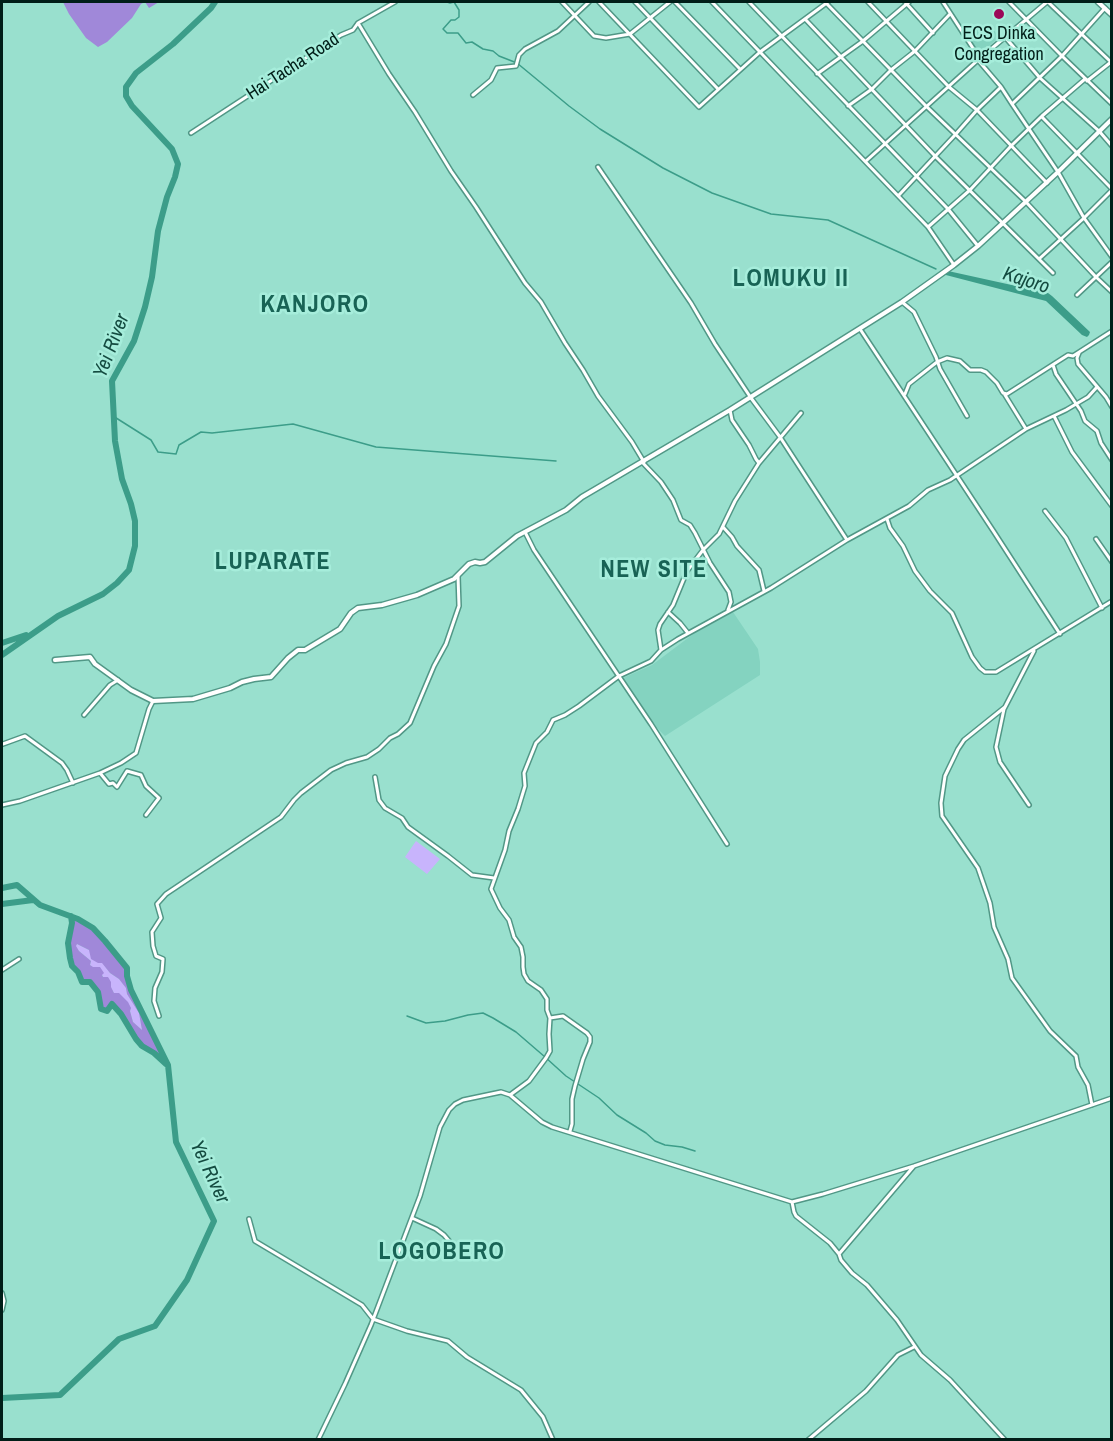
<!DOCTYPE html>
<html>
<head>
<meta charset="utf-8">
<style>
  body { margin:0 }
  #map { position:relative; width:1113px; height:1441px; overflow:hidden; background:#99e0ce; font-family:"Archivo Narrow",sans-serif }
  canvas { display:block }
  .frame { position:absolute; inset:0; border:3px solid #011e18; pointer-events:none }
</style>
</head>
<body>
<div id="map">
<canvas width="1113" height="1441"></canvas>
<div class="frame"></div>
</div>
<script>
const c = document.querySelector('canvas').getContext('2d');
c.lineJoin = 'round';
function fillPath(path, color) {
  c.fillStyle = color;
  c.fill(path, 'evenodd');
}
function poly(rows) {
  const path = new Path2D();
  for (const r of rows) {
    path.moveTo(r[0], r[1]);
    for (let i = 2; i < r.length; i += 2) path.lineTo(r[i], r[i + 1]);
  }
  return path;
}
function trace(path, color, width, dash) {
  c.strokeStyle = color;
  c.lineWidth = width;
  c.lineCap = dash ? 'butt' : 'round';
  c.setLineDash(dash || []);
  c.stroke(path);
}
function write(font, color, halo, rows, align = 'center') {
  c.font = font + ' "Archivo Narrow",sans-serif';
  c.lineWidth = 5;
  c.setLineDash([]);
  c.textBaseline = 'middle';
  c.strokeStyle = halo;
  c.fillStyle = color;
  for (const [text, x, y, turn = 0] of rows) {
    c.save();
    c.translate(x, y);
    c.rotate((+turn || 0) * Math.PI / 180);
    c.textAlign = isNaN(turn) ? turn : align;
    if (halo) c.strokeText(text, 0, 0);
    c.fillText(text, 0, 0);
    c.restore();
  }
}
fillPath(poly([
  [989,24,999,37,980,54,965,33,980,26],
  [733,612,758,649,760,662,760,675,665,736,654,725,636,701,623,678,652,665,696,632]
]), '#84d3c0');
fillPath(poly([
  [416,841,440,859,427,874,405,857],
  [77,944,89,950,102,962,110,973,119,979,126,988,127,994,139,1013,142,1030,133,1022,130,1011,131,1008,114,993,102,975,90,965,91,961,79,951,75,946]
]), '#c8b4fc');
fillPath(poly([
  [63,2,159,2,149,8,145,2,141,4,132,18,107,42,98,47,86,38,69,14],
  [71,916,78,919,93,928,105,941,127,968,127,976,131,990,168,1065,154,1053,142,1046,136,1039,121,1014,112,1005,107,1011,101,1009,98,991,90,982,82,982,78,972,72,966,70,958,68,943,72,923],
  [77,944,89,950,91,959,98,963,102,963,110,973,119,979,126,988,127,994,139,1013,142,1030,133,1022,130,1011,131,1008,128,1002,119,993,114,993,111,987,111,982,108,977,103,977,102,975,104,973,100,967,93,967,90,965,91,961,79,951,76,946]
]), '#a088d9');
fillPath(poly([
  [948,271,1048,293,1052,296,1090,332,1089,335,1087,337,1082,335,1046,301,942,274]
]), '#3c9d89');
trace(poly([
  [447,2,450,3,454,2,459,10,459,17,455,20,451,20,443,29,447,33,458,33,466,43,472,42,483,49,493,51,499,56,517,63,569,106,600,129,663,168,712,193,771,214,828,220,936,269],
  [113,416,151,440,158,452,176,454,179,445,201,432,212,433,293,424,376,447,556,461],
  [407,1016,426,1023,445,1021,468,1015,483,1013,493,1018,516,1032,545,1057,566,1076,599,1098,617,1115,646,1133,655,1141,665,1145,682,1147,695,1151]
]), '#3c9d89', 1.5);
trace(poly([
  [2,643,26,635],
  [2,655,58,616,103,594,117,583,129,570,135,546,135,521,131,504,122,479,115,441,112,381,134,341,145,307,152,277,158,231,167,197,175,177,178,164,172,149,132,106,126,96,126,87,136,73,173,44,211,8,215,2],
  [2,888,17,885,40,905,78,919,93,928,105,941,127,968,127,976,131,990,168,1065,176,1142,214,1221,187,1280,155,1326,119,1339,60,1395,2,1398],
  [2,904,33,900],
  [71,916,72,923,68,943,70,958,72,966,78,972,82,982,90,982,98,992,101,1009,107,1011,112,1004,121,1014,136,1039,142,1046,154,1053,166,1064]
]), '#3c9d89', 6);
const minor = poly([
  [562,2,594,36,606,38,630,34,670,2],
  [599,2,699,107,760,52,828,2],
  [635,2,718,89],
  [675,2,740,69],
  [712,2,928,227,954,265],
  [749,2,948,209,978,246],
  [825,2,926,106,1026,202,1096,277,1112,292],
  [868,2,949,87,977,110,1047,183],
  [905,2,933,33],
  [943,2,980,59],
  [1009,2,1062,56,1112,104],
  [1048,2,1112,63],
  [805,19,935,156,1053,273],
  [358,23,389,74,415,112,451,171,476,207,525,283,541,302,565,343,583,370,598,396,632,442,644,462],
  [1005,37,1040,78,1099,131,1112,146],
  [978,60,1001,87,1012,104,1058,172,1084,218,1112,257],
  [817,74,863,41,909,2],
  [1087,81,1111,62],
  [473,95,491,80,497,68,516,66,519,55,525,49,558,31,589,2],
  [1012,104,1062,56,1105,8],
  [848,106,872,89,891,70,915,51,950,14],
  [1042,117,1112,189],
  [191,133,341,35,353,30,358,23,395,2],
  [866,161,978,60,1047,2],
  [598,167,691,303,715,344,751,398,780,437,847,540],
  [899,195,955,135,977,110,1001,87],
  [928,227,970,190,1011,146,1042,116,1085,79],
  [1039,259,1084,218,1112,190],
  [1077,295,1112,262],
  [902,302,914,312,936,357,940,369,967,416],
  [860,329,994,532,1060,634],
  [1079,353,1077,358,1078,364,1106,397,1112,407],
  [1053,365,1056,374,1081,411,1085,421,1097,431,1101,443,1112,460],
  [905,394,909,384,937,362,947,358,960,361,970,370,981,370,986,372,997,383,1003,393,1007,394,1068,355,1073,356,1112,331],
  [1005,395,1026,429],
  [730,410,732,420,749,445,756,459,759,463],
  [1054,416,1072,452,1112,506],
  [642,462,661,482,673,500,681,520,690,525,695,533,710,563,729,592,731,602,728,610],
  [1045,511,1066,538,1102,608],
  [887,519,890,528,903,546,915,571,930,591,952,613,972,657,980,668,985,672,996,672,1112,601],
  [723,527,732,537,737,546,759,570,764,591],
  [525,532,534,550,651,724,727,844],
  [1096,539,1112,562],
  [668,612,680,623,688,633],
  [661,650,658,630,660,624,673,605,687,571,703,550,719,534,735,501,759,463,801,413],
  [1005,707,964,740,958,749,945,776,941,803,942,816,978,868,990,903,994,927,1008,959,1012,978,1050,1031,1076,1056,1078,1067,1088,1085,1092,1105],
  [84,715,110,685,118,680],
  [3,744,25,736,62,763,67,770,73,783],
  [100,773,109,784,113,783,117,787,127,771,141,775,146,786,159,798,146,815],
  [375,777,379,800,385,808,402,818,408,827,448,856,472,875,494,878],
  [2,805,20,801,100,773,121,763,136,753,149,709,153,701],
  [1029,805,1000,762,996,747,1004,709,1034,651],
  [2,970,19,959],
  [159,1016,154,1001,155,988,162,972,163,959,156,956,153,946,152,932,161,918,157,904,166,894,281,817,294,800,301,793,331,770,346,763,367,757,379,749,390,738,398,734,410,723,434,666,446,644,459,606,458,576],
  [550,1018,563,1016,587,1033,590,1037,590,1042,583,1059,575,1086,572,1099,572,1124,570,1131],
  [510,1095,529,1081,546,1058,550,1051,549,1034,550,1018,547,1010,547,999,541,990,528,981,524,974,523,967,523,957,521,947,514,937,509,920,500,908,491,889,505,850,509,831,518,809,525,786,524,773,536,743,547,732,553,720,565,715,579,706,619,676,651,661,661,650,678,639,771,588,847,540,909,506,928,490,950,480,1026,429,1066,410,1088,397,1097,387],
  [792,1202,794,1212,796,1216,830,1243,839,1254],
  [412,1218,436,1229,444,1235,450,1242],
  [249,1219,255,1241,362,1305,373,1319,407,1331,448,1341,467,1357,521,1390,543,1417,553,1440],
  [2,1293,4,1301,2,1310],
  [318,1440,345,1384,371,1325,420,1196,440,1127,449,1110,455,1104,463,1100,501,1092,510,1095,542,1122,552,1127,792,1202,823,1194,914,1166],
  [808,1440,866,1391,898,1355,914,1347],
  [1005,1440,950,1380,921,1355,897,1320,867,1285,852,1273,841,1260,839,1254,914,1166,1112,1098]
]);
const tertiary = poly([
  [1098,2,1112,15],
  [55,660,90,657,95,664,131,690,153,701,193,699,230,688,242,682,254,679,271,677,288,658,298,650,305,650,340,629,351,613,358,608,382,605,417,595,454,579,469,564,475,562,480,563,485,562,517,536,566,510,582,497,730,410,902,302,954,265,978,246,1058,172,1112,119]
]);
trace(minor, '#519786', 6);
trace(tertiary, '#519786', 7);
trace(minor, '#fff', 3);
trace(tertiary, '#fff', 4);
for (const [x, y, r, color] of [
  [999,14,6,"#9b0858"]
]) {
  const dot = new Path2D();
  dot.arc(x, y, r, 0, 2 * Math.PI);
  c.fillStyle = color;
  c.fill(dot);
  trace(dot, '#a6eddb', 2);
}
write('18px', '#011e18', '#a6eddb', [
  ["ECS Dinka",999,34],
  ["Congregation",999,55]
]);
write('18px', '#011e18', '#a6eddb', [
  ["Hai Tacha Road",293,67,-33]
]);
write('italic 20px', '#144b40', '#a6eddb', [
  ["Kajoro",1026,281,18],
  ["Yei River",112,346,-69],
  ["Yei River",209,1172,65]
]);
c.letterSpacing = '1.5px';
write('bold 24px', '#186355', '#a6eddb', [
  ["LOMUKU II",791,280],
  ["KANJORO",315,306],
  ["LUPARATE",273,563],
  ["NEW SITE",654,571],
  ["LOGOBERO",442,1253]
]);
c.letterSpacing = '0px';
</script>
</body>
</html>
